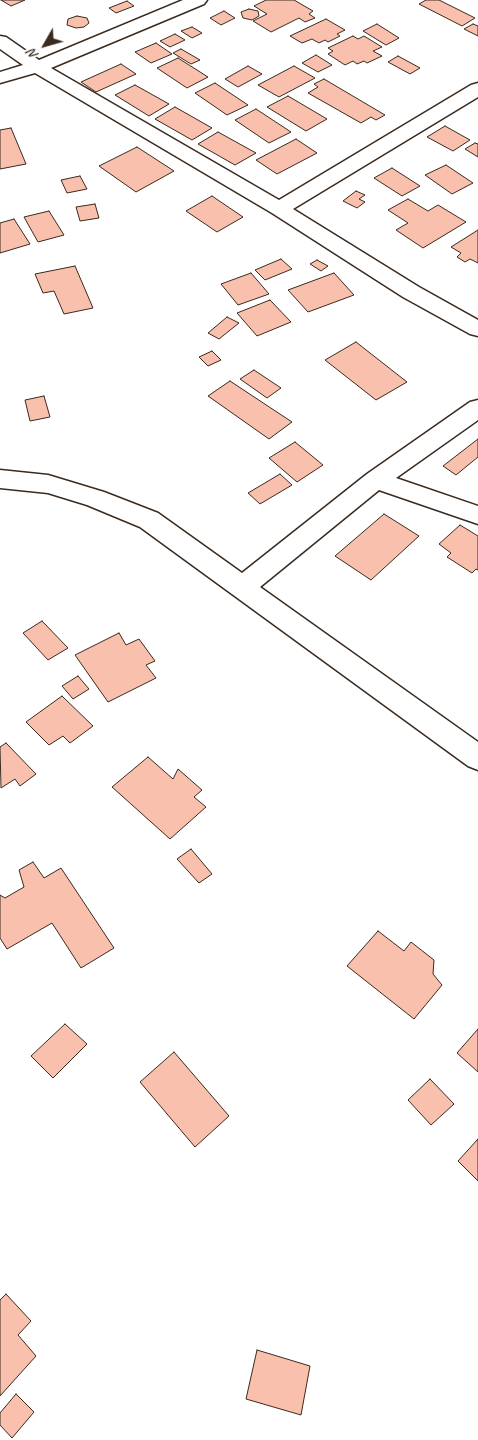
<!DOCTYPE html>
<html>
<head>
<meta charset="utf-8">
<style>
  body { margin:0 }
  #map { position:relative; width:478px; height:1440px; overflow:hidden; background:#fff; font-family:Caveat,sans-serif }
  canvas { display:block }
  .north { position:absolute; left:20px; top:20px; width:50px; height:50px; -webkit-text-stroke:4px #fff; paint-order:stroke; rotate:232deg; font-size:14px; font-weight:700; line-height:20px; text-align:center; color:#3b2a1e }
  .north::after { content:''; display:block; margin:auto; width:18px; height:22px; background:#3b2a1e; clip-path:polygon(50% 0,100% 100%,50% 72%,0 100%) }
</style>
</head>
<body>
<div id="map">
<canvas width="478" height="1440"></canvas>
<div class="north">N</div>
</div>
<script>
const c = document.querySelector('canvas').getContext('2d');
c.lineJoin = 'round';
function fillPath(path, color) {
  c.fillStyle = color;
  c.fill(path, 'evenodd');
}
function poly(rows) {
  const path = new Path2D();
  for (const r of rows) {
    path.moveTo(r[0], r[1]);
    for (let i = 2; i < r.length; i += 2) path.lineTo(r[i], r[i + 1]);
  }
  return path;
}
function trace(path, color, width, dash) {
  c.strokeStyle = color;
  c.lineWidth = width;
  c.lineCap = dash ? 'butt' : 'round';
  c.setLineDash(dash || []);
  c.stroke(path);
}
const building = poly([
  [1,0,25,0,11,6,1,0],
  [266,0,294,0,313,11,309,14,315,18,305,22,299,18,271,32,253,21,267,14,254,6,266,0],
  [426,0,439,0,475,18,462,26,419,4,426,0],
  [127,1,134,6,116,13,109,8,127,1],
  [249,9,258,11,259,16,252,20,243,18,241,12,249,9],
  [224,11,235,18,221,25,210,18,224,11],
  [77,16,87,18,89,23,84,27,76,28,67,25,68,19,77,16],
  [326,19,345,30,337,34,340,36,328,42,325,40,319,43,312,39,302,43,290,36,326,19],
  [377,24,399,38,386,45,363,31,377,24],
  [473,24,478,26,478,36,464,29,473,24],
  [192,27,202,33,192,38,181,31,192,27],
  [175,34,185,40,170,47,160,41,175,34],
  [353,36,358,39,364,36,382,47,373,51,382,56,367,63,364,61,357,64,353,61,345,65,328,54,333,51,328,48,353,36],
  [156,43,172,54,151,63,135,52,156,43],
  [181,49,200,60,191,64,173,53,181,49],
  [316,55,332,65,318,72,302,63,316,55],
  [398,56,420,68,410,74,388,62,398,56],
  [178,58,208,77,187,88,157,68,178,58],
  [121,64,136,74,96,92,81,82,121,64],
  [248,66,262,74,238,87,225,79,248,66],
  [294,66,315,78,279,97,258,85,294,66],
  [324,79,385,115,376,120,371,117,361,123,308,93,318,87,314,84,324,79],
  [215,83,248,105,227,115,195,93,215,83],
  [135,85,169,104,149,116,115,95,135,85],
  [288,96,327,119,306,131,267,107,288,96],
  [175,107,212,128,192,140,155,119,175,107],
  [256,109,291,132,269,143,235,120,256,109],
  [445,126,470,140,453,151,427,137,445,126],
  [11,128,26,164,0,169,0,130,11,128],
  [218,132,256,153,235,165,198,144,218,132],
  [296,139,317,153,277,174,256,160,296,139],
  [475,143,478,144,478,157,465,149,475,143],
  [137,147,174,171,136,192,99,166,137,147],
  [446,165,473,183,452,194,425,175,446,165],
  [392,168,420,186,402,196,374,178,392,168],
  [80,176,87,189,67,193,61,180,80,176],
  [356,191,365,195,359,199,365,202,357,208,343,201,356,191],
  [212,196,243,217,217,232,186,211,212,196],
  [408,199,428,211,438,205,466,222,423,248,396,230,408,223,388,210,408,199],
  [95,204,99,218,80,221,76,207,95,204],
  [49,211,64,235,38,242,24,217,49,211],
  [14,219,30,244,0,253,0,223,14,219],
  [478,230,478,263,470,259,465,262,457,257,461,253,451,247,478,230],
  [281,259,292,269,265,280,255,270,281,259],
  [317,260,328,266,321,271,310,264,317,260],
  [75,266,93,308,64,314,54,291,43,293,35,274,75,266],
  [251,273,269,294,238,305,221,284,251,273],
  [334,273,354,295,308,312,288,290,334,273],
  [270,300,291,322,257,336,237,313,270,300],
  [227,317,239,323,219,339,208,333,227,317],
  [356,342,407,382,376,400,325,360,356,342],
  [212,351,221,360,208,366,199,357,212,351],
  [254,370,281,388,267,398,240,379,254,370],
  [230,381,292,422,269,439,208,396,230,381],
  [44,396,50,417,30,421,25,400,44,396],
  [478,439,478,457,456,475,443,466,478,439],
  [295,442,323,465,297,482,269,458,295,442],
  [280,474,292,485,260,504,248,493,280,474],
  [384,514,419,536,371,580,335,556,384,514],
  [460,525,478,536,478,570,476,569,472,573,447,557,451,553,439,544,460,525],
  [42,621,68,648,48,660,23,633,42,621],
  [119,633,126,645,139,639,155,661,146,665,156,678,108,702,75,655,119,633],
  [78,676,89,689,73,699,62,686,78,676],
  [62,696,93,726,70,743,63,736,49,745,26,722,62,696],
  [6,743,36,774,20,786,15,779,1,788,0,747,6,743],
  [148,757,173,779,178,769,202,790,194,797,206,807,170,839,112,787,148,757],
  [191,849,212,874,199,883,177,859,191,849],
  [33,862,44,878,61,868,114,948,81,968,52,923,7,949,0,938,0,895,5,898,24,887,19,870,33,862],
  [378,931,404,951,411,942,434,960,433,974,442,985,414,1019,347,966,378,931],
  [65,1024,87,1044,53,1078,31,1056,65,1024],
  [478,1029,478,1072,457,1053,478,1029],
  [174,1052,229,1116,195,1147,140,1082,174,1052],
  [430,1079,454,1104,431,1125,408,1100,430,1079],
  [478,1139,478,1181,458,1161,478,1139],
  [6,1294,31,1321,18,1335,36,1356,0,1396,0,1300,6,1294],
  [257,1350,310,1366,301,1415,246,1399,257,1350],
  [16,1394,34,1412,12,1438,0,1425,0,1413,16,1394]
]);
fillPath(building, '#f8c0ad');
trace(building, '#3b2a1e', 1);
const minor = poly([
  [183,0,207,0,204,4,51,68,279,200,471,85,478,83,478,97,293,209,419,287,478,320,478,336,470,334,403,297,272,213,35,73,0,83,0,72,23,65,0,49,0,36,6,37,39,60,183,0],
  [478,400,478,420,396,478,478,506,478,524,379,490,260,587,478,742,478,770,468,766,140,527,87,505,48,493,0,488,0,470,48,475,104,492,158,513,242,573,367,474,470,402,478,400]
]);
trace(minor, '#3b2a1e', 3);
fillPath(minor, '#fff');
</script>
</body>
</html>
